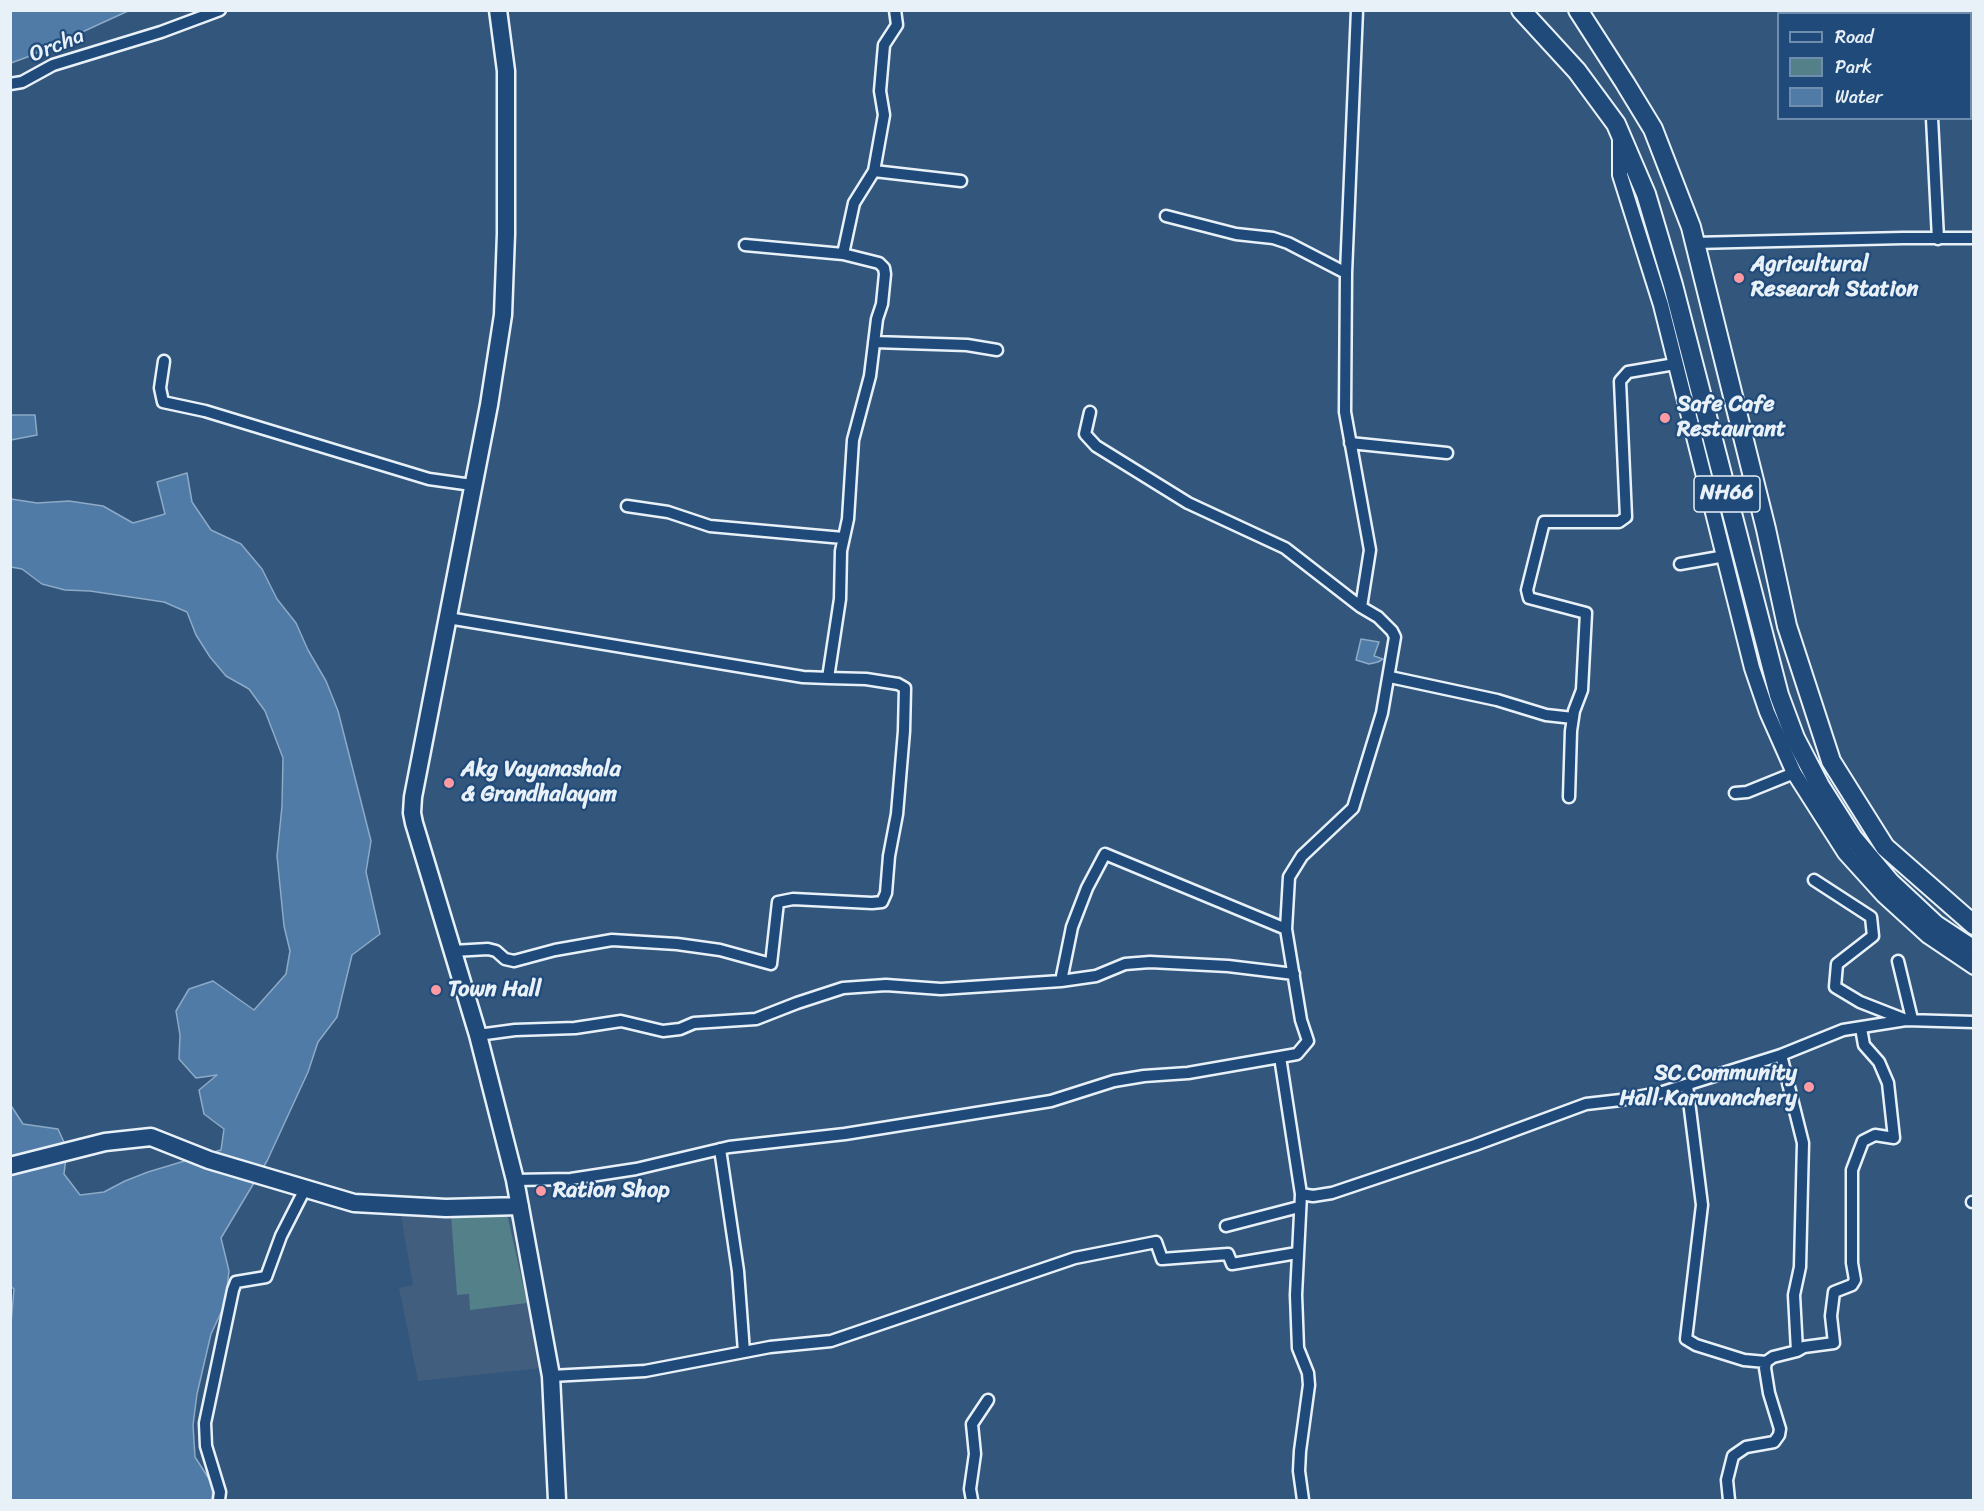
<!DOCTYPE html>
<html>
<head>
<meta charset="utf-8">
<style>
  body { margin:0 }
  #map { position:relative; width:1984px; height:1511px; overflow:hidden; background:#33567c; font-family:Sriracha,sans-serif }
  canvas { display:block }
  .frame { position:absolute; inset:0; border:12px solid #e8f1f8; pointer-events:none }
  .legend { position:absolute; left:1777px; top:12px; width:195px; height:108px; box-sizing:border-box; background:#1f4a7a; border:2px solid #6f8dac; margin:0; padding:8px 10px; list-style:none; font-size:18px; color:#e8f1f8 }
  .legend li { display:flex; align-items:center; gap:12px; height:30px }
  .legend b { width:30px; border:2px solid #6f8dac }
</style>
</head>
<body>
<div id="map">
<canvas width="1984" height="1511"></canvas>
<div class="frame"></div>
<ul class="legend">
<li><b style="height:8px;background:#1f4a7a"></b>Road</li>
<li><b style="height:16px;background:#538089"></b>Park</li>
<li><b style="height:16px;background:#507ba6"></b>Water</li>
</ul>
</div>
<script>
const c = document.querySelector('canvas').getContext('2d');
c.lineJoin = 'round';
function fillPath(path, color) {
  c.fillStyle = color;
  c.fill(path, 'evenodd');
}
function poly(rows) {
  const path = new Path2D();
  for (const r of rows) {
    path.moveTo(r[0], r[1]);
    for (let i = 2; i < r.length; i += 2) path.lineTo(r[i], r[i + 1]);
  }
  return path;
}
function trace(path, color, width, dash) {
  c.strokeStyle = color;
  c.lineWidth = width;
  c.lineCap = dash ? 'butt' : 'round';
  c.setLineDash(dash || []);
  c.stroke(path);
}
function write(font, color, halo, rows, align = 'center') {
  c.font = font + ' Sriracha,sans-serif';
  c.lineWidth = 4.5;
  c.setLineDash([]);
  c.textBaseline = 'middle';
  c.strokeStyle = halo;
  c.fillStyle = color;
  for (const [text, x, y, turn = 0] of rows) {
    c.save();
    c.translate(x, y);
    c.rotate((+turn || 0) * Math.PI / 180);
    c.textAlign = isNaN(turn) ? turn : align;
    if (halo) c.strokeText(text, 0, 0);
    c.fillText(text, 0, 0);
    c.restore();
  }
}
fillPath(poly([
  [509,1200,542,1368,418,1381,399,1288,413,1285,401,1216]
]), '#415e7e');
fillPath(poly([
  [506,1209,527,1303,470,1310,469,1294,457,1295,451,1215]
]), '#538089');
const water = poly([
  [10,11,11,10,128,11,30,56,11,63,10,11],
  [11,415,35,415,37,435,11,440,11,415],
  [187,473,192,502,211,530,241,544,262,569,277,599,296,623,308,650,326,681,338,711,371,841,366,872,380,934,352,955,337,1017,318,1042,308,1072,267,1161,221,1238,229,1271,225,1304,211,1334,197,1394,193,1425,195,1457,213,1485,212,1500,11,1500,10,1335,14,1289,10,1286,10,1104,23,1124,58,1129,67,1149,64,1174,80,1195,104,1192,125,1181,148,1172,221,1150,224,1129,204,1114,199,1090,217,1075,196,1078,179,1059,180,1035,176,1011,189,989,213,981,254,1010,286,974,290,951,284,926,277,856,282,806,283,758,265,711,249,689,226,676,210,657,196,635,187,612,164,602,90,591,65,590,42,584,22,569,11,567,11,499,37,503,69,501,103,506,133,523,165,514,157,482,187,473],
  [1361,639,1379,642,1374,656,1383,659,1378,662,1369,664,1356,660,1361,639]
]);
fillPath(water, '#507ba6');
trace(water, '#8daac7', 1.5);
const minor = poly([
  [1925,10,1925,14],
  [10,84,22,82,53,65,161,32,220,10],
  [1932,118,1938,239],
  [874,171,961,181],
  [1166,216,1236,234,1273,238,1288,243,1346,273],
  [1694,243,1903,238,1974,238],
  [745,245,843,254],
  [874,342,967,345,997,350],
  [164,361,160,388,163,402,205,411,429,479,472,485],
  [1090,412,1085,434,1096,446,1188,503,1285,548,1361,607],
  [1350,443,1447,453],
  [627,506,668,512,710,526,843,538],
  [1680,564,1725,556],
  [448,618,803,677,828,678,840,599,841,551,848,519,853,440,870,376,877,319,882,304,885,274,884,268,879,263,843,254,854,203,874,171,884,115,880,91,884,45,897,25,895,10],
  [1390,677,1497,700,1546,715,1573,718],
  [1735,793,1747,792,1794,773],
  [1569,797,1571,731,1574,711,1582,690,1586,613,1529,598,1527,590,1544,522,1619,522,1626,517,1620,381,1628,372,1675,364],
  [1814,880,1871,917,1873,936,1837,964,1835,987,1860,1002,1906,1020,1974,1022],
  [453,951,488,949,496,951,505,959,514,961,555,950,612,940,677,944,720,950,771,964,778,902,793,899,872,903,882,902,886,893,889,856,897,814,904,731,905,688,898,684,866,679,828,678],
  [1898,961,1912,1019],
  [1061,981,1072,927,1087,888,1105,854,1286,929],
  [478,1035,515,1030,575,1028,621,1021,663,1031,680,1029,694,1023,756,1019,797,1003,843,988,886,985,941,989,1061,981,1096,976,1125,964,1150,962,1228,966,1294,974],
  [1781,1055,1803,1143,1800,1267,1794,1295,1797,1351],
  [1687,1085,1702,1205,1686,1339,1696,1345,1744,1360,1766,1362],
  [720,1149,738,1271,744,1352],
  [515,1180,571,1179,636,1169,729,1147,845,1134,1051,1101,1114,1081,1144,1076,1188,1073,1280,1057],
  [1301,1194,1313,1196,1332,1193,1475,1145,1586,1104,1621,1100,1663,1092,1781,1055,1843,1030,1906,1020],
  [1972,1202,1974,1202],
  [1226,1226,1299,1207],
  [551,1376,645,1371,770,1347,831,1341,1075,1258,1156,1242,1162,1259,1228,1254,1232,1264,1297,1253],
  [219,1500,220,1492,206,1446,205,1423,233,1290,236,1282,266,1277,281,1236,305,1189],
  [972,1500,970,1489,975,1454,972,1424,988,1400],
  [1303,1500,1299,1471,1300,1451,1309,1385,1308,1373,1298,1348,1296,1295,1301,1194,1280,1057,1297,1054,1308,1041,1301,1020,1286,929,1289,877,1302,856,1353,808,1382,713,1395,637,1392,631,1378,617,1361,607,1370,550,1345,412,1346,273,1357,10],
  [1729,1500,1727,1480,1733,1456,1746,1447,1774,1442,1779,1435,1780,1429,1769,1393,1765,1368,1766,1362,1773,1357,1797,1351,1804,1347,1834,1343,1831,1316,1834,1292,1852,1285,1855,1280,1852,1263,1852,1170,1863,1141,1875,1135,1894,1138,1888,1083,1879,1062,1864,1045,1861,1028]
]);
const tertiary = poly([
  [1620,139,1620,175,1661,305,1752,668,1767,712,1794,773,1845,853,1883,895,1928,936,1974,967]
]);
const secondary = poly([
  [498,10,506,71,506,234,503,315,489,405,413,797,412,813,414,823,478,1035,515,1180,551,1376,557,1500],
  [10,1166,105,1142,151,1137,209,1160,354,1203,446,1208,520,1206]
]);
const trunk = poly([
  [1521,10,1577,71,1616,124,1646,194,1673,285,1779,695,1795,738,1820,786,1853,838,1890,882,1936,925,1974,950],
  [1578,10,1625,83,1653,129,1691,227,1766,529,1787,626,1831,761,1885,847,1974,925]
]);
trace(minor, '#e8f1f8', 15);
trace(tertiary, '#e8f1f8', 18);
trace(secondary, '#e8f1f8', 21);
trace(trunk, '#e8f1f8', 22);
trace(minor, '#1f4a7a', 10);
trace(tertiary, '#1f4a7a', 14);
trace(secondary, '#1f4a7a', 16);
trace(trunk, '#1f4a7a', 18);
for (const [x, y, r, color] of [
  [1739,278,6,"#ff9aa2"],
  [1665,418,6,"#ff9aa2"],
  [449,783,6,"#ff9aa2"],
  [436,990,6,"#ff9aa2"],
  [1809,1087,6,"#ff9aa2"],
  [541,1191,6,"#ff9aa2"]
]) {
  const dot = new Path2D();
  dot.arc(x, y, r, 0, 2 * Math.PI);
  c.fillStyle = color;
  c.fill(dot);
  trace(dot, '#1f4a7a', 2);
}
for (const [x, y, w] of [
  [1727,494,66]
]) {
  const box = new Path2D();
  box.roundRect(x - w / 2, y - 18, w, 36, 4.5);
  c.fillStyle = '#1f4a7a';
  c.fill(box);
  trace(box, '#e8f1f8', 1.5);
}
write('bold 21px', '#e8f1f8', null, [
  ["NH66",1727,494]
]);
write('22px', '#e8f1f8', '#1f4a7a', [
  ["Orcha",57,46,-22]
]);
write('bold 22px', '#e8f1f8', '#1f4a7a', [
  ["Agricultural",1751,265],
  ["Research Station",1751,290],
  ["Safe Cafe",1677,405],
  ["Restaurant",1677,430],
  ["Akg Vayanashala",461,770],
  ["& Grandhalayam",461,795],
  ["Town Hall",448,990],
  ["SC Community",1797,1074,"right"],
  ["Hall Karuvanchery",1797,1099,"right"],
  ["Ration Shop",553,1191]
], 'left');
</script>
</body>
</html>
